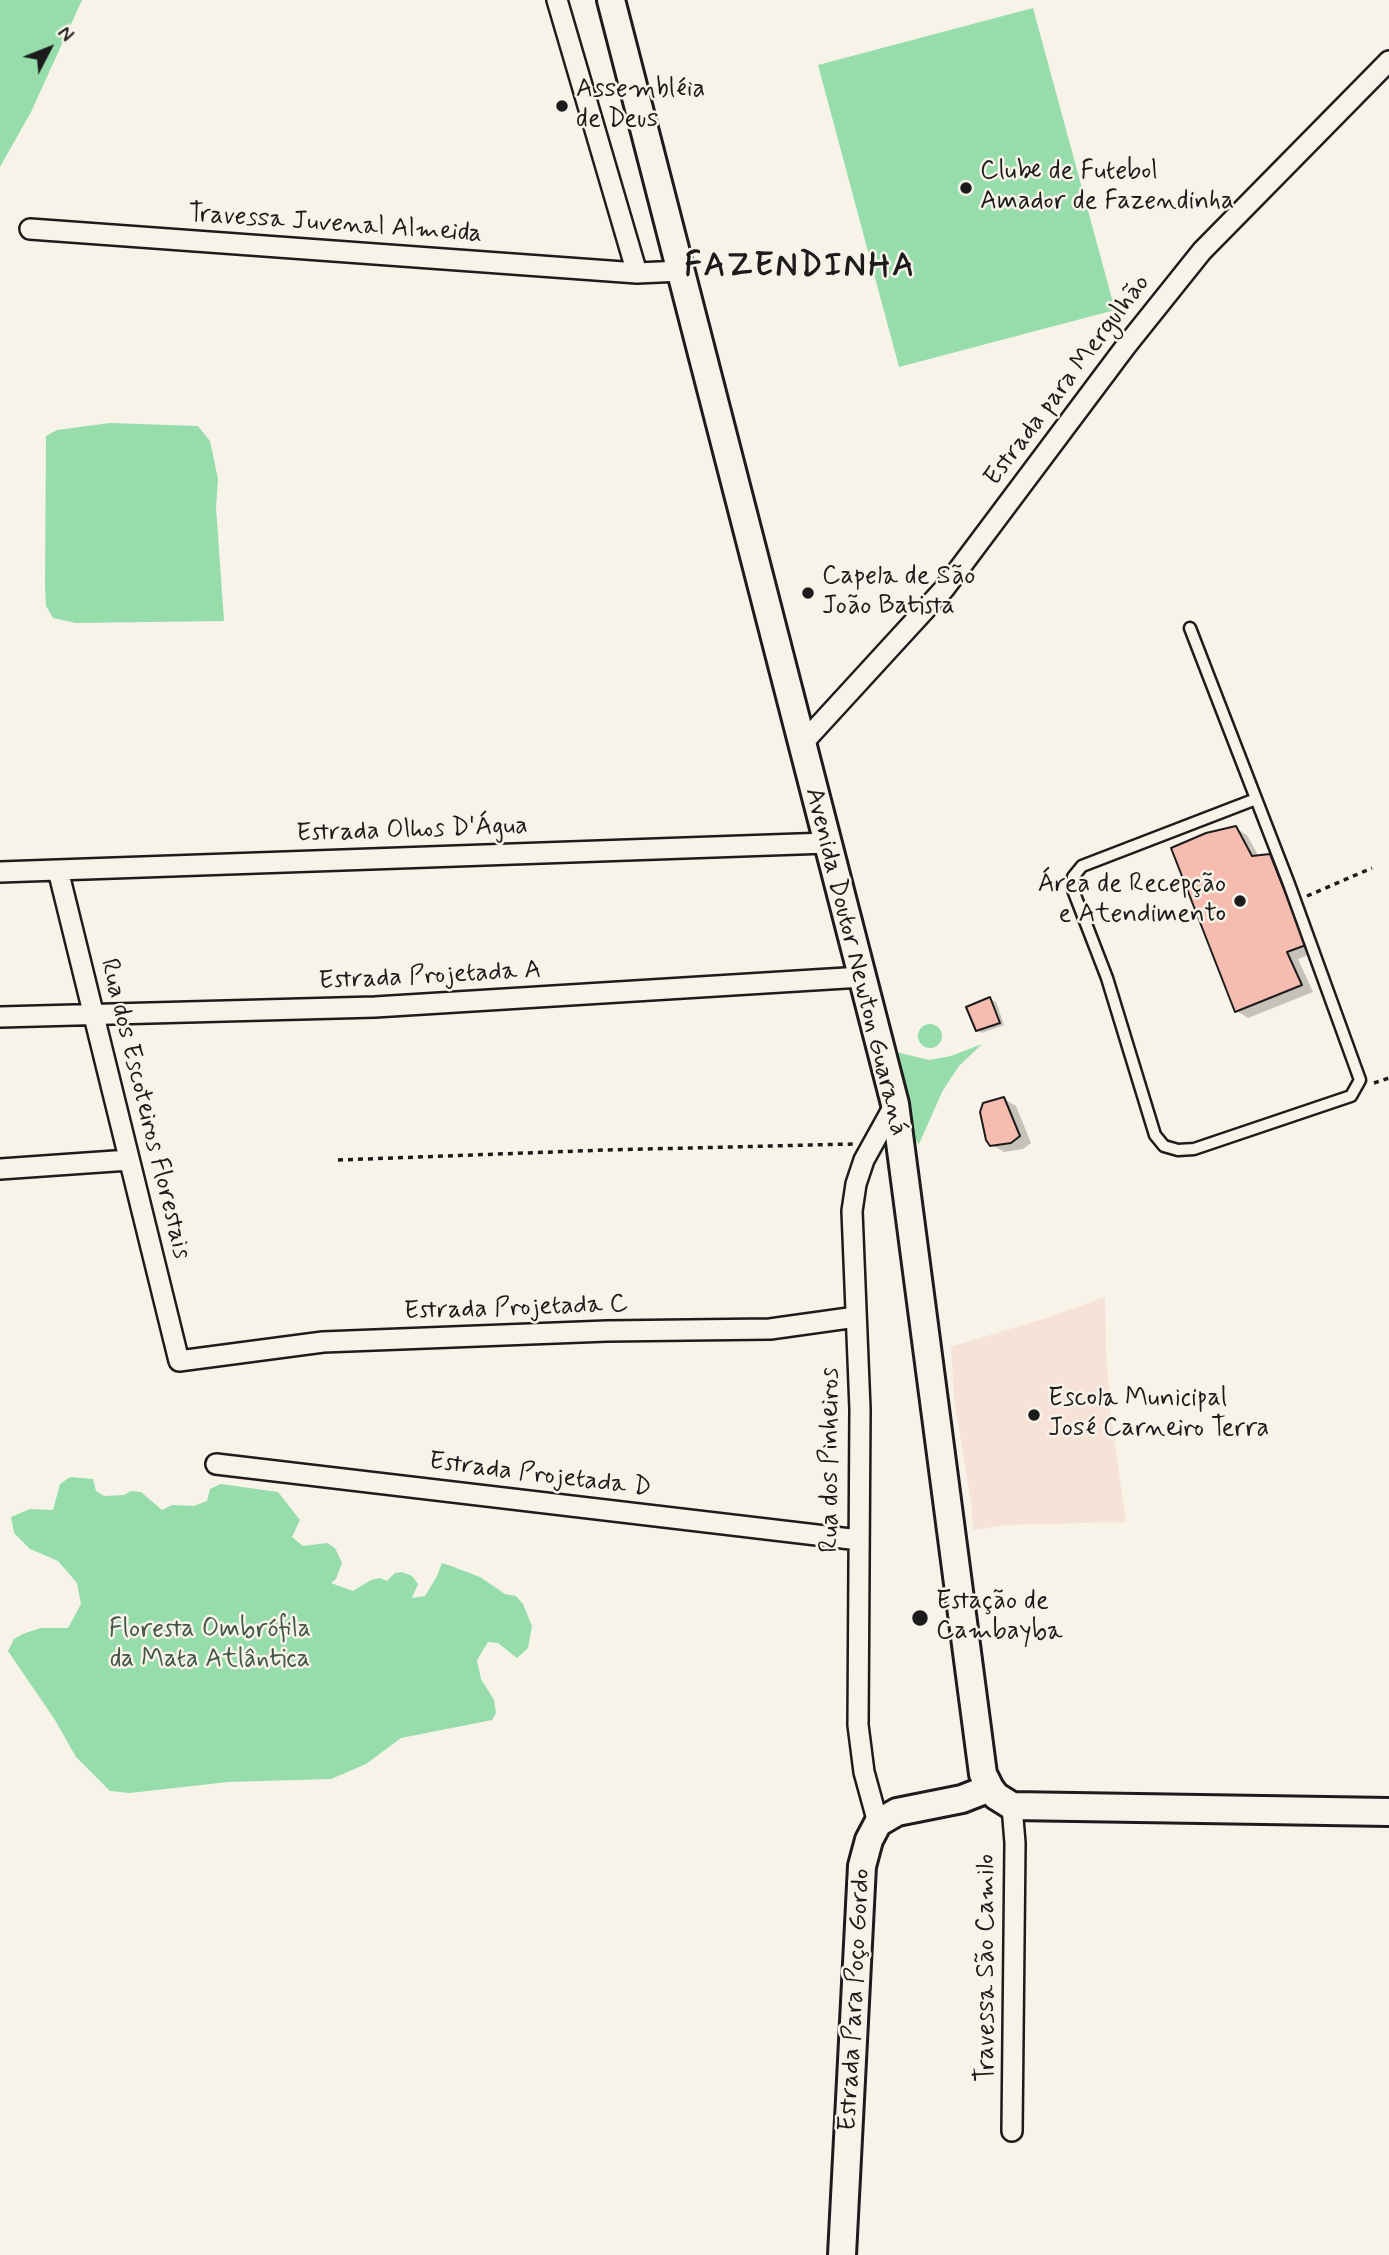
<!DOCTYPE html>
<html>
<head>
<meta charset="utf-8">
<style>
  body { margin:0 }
  #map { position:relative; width:1389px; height:2255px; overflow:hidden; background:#f7f3e8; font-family:Mynerve,sans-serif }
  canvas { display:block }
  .north { position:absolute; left:14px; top:14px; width:70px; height:70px; -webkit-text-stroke:5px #f7f3e8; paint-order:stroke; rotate:48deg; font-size:19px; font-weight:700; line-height:28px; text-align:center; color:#1c1c1c }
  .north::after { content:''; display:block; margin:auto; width:24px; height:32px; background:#1c1c1c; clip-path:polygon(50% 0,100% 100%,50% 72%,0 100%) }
</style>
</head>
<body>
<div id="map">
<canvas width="1389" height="2255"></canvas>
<div class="north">N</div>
</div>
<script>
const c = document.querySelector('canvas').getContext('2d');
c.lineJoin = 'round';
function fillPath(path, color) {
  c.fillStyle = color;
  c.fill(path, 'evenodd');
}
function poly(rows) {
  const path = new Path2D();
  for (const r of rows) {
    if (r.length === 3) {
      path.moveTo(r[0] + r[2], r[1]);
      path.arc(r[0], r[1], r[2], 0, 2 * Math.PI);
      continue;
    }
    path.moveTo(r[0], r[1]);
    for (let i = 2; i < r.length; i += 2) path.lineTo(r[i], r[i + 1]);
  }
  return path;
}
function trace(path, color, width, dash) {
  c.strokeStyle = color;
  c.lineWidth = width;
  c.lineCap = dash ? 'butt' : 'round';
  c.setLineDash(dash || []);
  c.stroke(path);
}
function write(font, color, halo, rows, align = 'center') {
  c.font = font + ' Mynerve,sans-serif';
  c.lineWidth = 5;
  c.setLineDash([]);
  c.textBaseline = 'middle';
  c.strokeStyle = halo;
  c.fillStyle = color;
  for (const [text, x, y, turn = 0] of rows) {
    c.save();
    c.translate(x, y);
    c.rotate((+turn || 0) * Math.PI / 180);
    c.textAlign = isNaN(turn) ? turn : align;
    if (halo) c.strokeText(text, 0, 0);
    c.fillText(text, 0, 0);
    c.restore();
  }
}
fillPath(poly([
  [1105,1297,1106,1348,1110,1409,1126,1522,1005,1525,973,1530,972,1508,954,1398,951,1347,1049,1317]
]), '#f7e2d7');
fillPath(poly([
  [0,0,82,0,31,112,0,167],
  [1033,8,1115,310,899,367,818,65],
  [110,423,198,426,210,441,218,479,216,507,224,621,76,623,53,618,46,606,45,586,46,436,57,430],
  [930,1036,12],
  [982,1044,959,1066,943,1090,919,1144,916,1141,912,1125,907,1092,896,1052,929,1060,951,1056],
  [70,1477,93,1479,96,1491,104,1496,124,1495,131,1491,141,1492,162,1510,172,1505,194,1506,207,1501,210,1489,221,1484,278,1492,300,1520,292,1537,303,1546,327,1543,335,1548,342,1563,336,1579,331,1583,353,1591,371,1580,380,1578,387,1581,395,1573,402,1572,412,1576,418,1584,412,1598,425,1596,437,1576,442,1563,451,1566,480,1577,505,1594,516,1596,523,1604,532,1626,528,1648,517,1658,498,1643,488,1642,477,1660,481,1679,494,1700,496,1713,492,1720,401,1738,366,1764,331,1779,228,1782,130,1793,110,1791,76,1757,55,1720,8,1651,14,1639,25,1633,41,1628,68,1628,81,1604,77,1583,58,1561,30,1549,14,1533,11,1517,30,1509,53,1510,60,1484]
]), '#96ddab');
fillPath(poly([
  [1235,828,1247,835,1259,857,1269,856,1281,863,1316,952,1298,959,1313,992,1248,1018,1237,1011],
  [990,999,996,1002,1004,1025,982,1033,977,1030],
  [1004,1099,1016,1106,1031,1143,1023,1149,1004,1152,992,1145]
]), '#0003');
const building = poly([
  [1236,826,1252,856,1270,854,1306,945,1287,952,1302,985,1235,1012,1171,848,1206,833,1236,826],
  [990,997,1000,1023,976,1031,966,1007,990,997],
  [1004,1097,1020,1136,1011,1143,990,1146,986,1140,980,1112,983,1103,1004,1097]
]);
fillPath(building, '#f6bcaf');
trace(building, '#1c1c1c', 2);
const service = poly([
  [1190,628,1289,884,1360,1080,1351,1096,1194,1149,1178,1150,1164,1146,1155,1135,1107,978,1073,890,1073,877,1082,866,1256,799]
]);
const minor = poly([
  [557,0,637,273,682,271],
  [30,229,637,273],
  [801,745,944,589,1126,346,1202,251,1389,61],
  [58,870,179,1361,323,1342,607,1331,770,1329,856,1317],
  [0,872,827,843],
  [0,1017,375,1007,862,977],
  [0,1169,129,1160],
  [216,1464,859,1540],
  [1012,1806,1015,1843,1012,2131],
  [878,1823,864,1772,858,1725,860,1409,852,1211,856,1184,864,1160,895,1104]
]);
const secondary = poly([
  [611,0,895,1104,983,1774,990,1788,996,1796,1012,1806,1389,1812],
  [842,2255,862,1866,869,1840,878,1823,897,1812,962,1799,990,1788]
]);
trace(service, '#1c1c1c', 15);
trace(minor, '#1c1c1c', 24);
trace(secondary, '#1c1c1c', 32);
trace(poly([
  [1307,896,1372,868],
  [1374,1083,1389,1078],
  [338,1160,606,1150,853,1144]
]), '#1c1c1c', 3.5, [5, 5]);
trace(service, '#f7f3e8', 10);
trace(minor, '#f7f3e8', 19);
trace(secondary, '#f7f3e8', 26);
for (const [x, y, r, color] of [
  [562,106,7,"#1c1c1c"],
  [966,188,7,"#1c1c1c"],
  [808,593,7,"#1c1c1c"],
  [1240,901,7,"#1c1c1c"],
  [1034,1415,7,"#1c1c1c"],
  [920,1618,9,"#1c1c1c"]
]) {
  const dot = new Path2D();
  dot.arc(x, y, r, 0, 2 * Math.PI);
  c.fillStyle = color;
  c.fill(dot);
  trace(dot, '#f7f3e8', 2.5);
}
write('26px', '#1c1c1c', '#f7f3e8', [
  ["Assembléia",576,91],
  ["de Deus",576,121],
  ["Clube de Futebol",980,173],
  ["Amador de Fazendinha",980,203],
  ["Capela de São",822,578],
  ["João Batista",822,608],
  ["Área de Recepção",1226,886,"right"],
  ["e Atendimento",1226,916,"right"],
  ["Escola Municipal",1048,1400],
  ["José Carneiro Terra",1048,1430],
  ["Estação de",936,1603],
  ["Cambayba",936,1633]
], 'left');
write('26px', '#1c1c1c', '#f7f3e8', [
  ["Travessa Juvenal Almeida",335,225,4],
  ["Estrada para Mergulhão",1068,381,-53],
  ["Estrada Olhos D'Água",412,831,-2],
  ["Avenida Doutor Newton Guaraná",855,962,76],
  ["Estrada Projetada A",430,977,-3],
  ["Rua dos Escoteiros Florestais",144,1109,76],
  ["Estrada Projetada C",516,1309,-2],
  ["Rua dos Pinheiros",832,1460,-90],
  ["Estrada Projetada D",540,1476,7],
  ["Travessa São Camilo",988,1968,-90],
  ["Estrada Para Poço Gordo",856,2000,-87]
]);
write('26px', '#415647', '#f7f3e8', [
  ["Floresta Ombrófila",210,1631],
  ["da Mata Atlântica",210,1661]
]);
c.letterSpacing = '2px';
write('bold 33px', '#1c1c1c', '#f7f3e8', [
  ["FAZENDINHA",800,268]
]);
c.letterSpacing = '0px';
</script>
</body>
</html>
